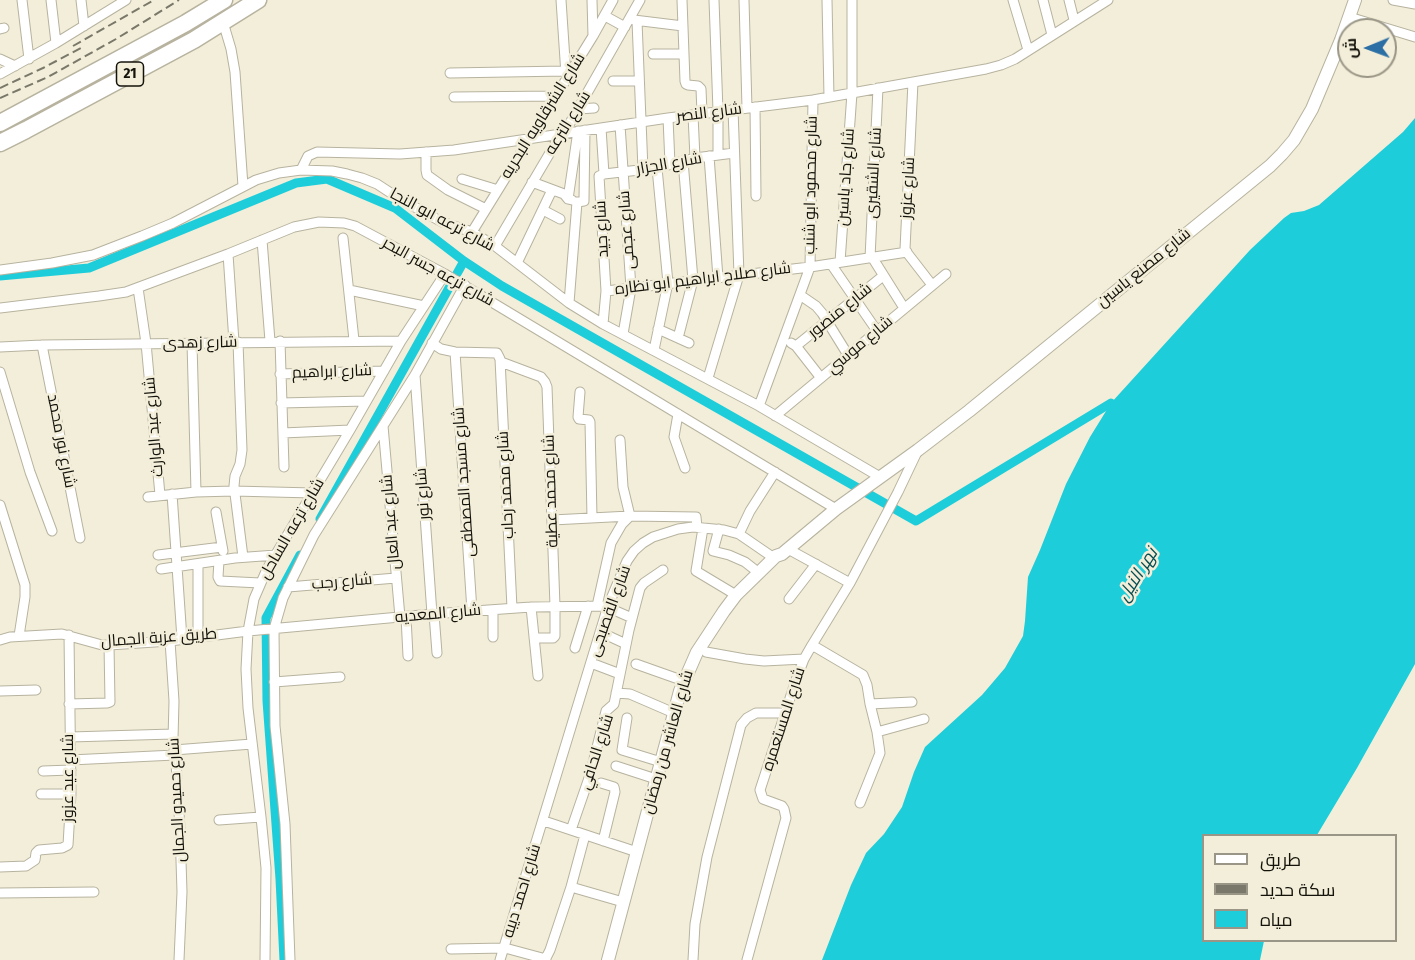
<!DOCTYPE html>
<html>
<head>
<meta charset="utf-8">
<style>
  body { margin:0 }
  #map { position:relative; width:1415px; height:960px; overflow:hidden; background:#f3eed9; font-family:"Fira Sans Condensed",Cairo,sans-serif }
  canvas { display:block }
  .legend { position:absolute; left:1202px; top:834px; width:195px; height:108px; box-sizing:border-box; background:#f3eed9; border:2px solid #9a9687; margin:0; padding:8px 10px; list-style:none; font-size:18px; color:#14130b }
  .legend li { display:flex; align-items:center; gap:12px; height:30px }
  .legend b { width:30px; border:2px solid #9a9687 }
  .north { position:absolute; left:1337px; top:18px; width:60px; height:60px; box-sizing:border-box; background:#f3eed9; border:2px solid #9a9687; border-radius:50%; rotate:269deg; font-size:16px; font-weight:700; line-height:24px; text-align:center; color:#14130b }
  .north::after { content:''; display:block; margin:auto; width:21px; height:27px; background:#2c6fa5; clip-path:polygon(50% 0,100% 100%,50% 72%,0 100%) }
</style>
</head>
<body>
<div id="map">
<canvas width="1415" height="960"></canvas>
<ul class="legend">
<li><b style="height:8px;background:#fff"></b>طريق</li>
<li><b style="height:8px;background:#7a786a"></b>سكة حديد</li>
<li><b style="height:16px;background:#1ecdda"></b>مياه</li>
</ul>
<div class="north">ش</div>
</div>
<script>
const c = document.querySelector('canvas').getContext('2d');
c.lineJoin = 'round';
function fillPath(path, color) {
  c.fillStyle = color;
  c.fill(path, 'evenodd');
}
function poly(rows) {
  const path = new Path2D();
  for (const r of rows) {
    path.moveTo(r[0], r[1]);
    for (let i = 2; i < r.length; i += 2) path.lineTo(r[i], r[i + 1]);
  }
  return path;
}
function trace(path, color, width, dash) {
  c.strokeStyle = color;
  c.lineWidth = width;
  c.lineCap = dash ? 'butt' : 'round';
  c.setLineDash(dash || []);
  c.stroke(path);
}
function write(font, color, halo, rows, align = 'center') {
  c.font = font + ' "Fira Sans Condensed",Cairo,sans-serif';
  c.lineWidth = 5;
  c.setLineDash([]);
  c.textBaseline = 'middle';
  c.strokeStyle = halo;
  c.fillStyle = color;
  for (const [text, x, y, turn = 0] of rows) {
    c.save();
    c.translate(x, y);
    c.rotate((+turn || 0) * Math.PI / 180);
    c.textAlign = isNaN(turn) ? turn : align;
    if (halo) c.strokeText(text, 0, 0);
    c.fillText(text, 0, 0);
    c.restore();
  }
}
fillPath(poly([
  [1415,118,1415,664,1357,768,1317,835,1204,836,1204,940,1264,941,1260,960,822,960,851,885,866,853,884,834,902,807,914,772,925,747,982,695,1005,668,1023,636,1025,621,1028,577,1040,550,1066,484,1090,437,1111,403,1250,250,1284,218,1291,213,1304,211,1319,205,1403,132]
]), '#1ecdda');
trace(poly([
  [0,276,89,268,296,183,327,179,395,208,464,261,502,286,916,521,1111,403],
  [320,519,464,261],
  [284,960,280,879,267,701,266,618,300,555]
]), '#1ecdda', 9);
const street = poly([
  [22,0,29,59],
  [51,0,56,43],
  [81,0,84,26],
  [561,0,566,75],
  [592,0,593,36],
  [682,0,685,81,686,84,688,85,698,86,701,89,702,113],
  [714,0,718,111,718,155],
  [744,0,747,108],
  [827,0,829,97],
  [1013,0,1028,50],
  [1043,0,1052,35],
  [1069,0,1074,20],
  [1393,0,1415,4],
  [605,16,625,27],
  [1349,17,1415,37],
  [634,20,683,26],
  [637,21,643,170],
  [223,22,231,49,235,72,243,186],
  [0,29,4,28],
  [653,54,684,54],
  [0,59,15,66],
  [450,73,565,71],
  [0,74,56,43,126,0],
  [613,81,639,81],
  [913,82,905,249,908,254,932,285],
  [454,97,556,96],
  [755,107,756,196],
  [578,109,594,108],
  [693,115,695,158],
  [668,118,670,164],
  [620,125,631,288,623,334],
  [601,128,604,174],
  [426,152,426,170,427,175,448,190,486,209],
  [709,156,718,278],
  [301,170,308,156,317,152,400,154,454,150,668,118,813,100,986,69,1001,65,1015,59,1108,0],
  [604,174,657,168,695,158,734,153],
  [462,179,498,190],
  [532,182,564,194,568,199,572,200],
  [568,199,578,131],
  [577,202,584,201,584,199,585,130],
  [543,210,560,219],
  [472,232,593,36,613,0],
  [343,238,354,340],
  [262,240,270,341],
  [495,246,561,134,570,123,640,0],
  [228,254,234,342],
  [872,257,904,308],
  [870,258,878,88],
  [840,262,852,93,852,0],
  [517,263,552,190],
  [831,264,877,331],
  [0,270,52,263,93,255,142,236,173,223,256,180,279,173,301,170,332,171,347,174,362,178,377,184,400,199,442,222,472,232,495,246,569,303,603,324,759,406,880,477],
  [138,288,146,343,160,495],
  [349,290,424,306],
  [606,291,810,267,907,252],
  [800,295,816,306,822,313,848,355],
  [569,303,577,202],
  [0,308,99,296,126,292,228,254,294,227,319,222,344,223,355,226,445,274,836,509],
  [603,324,606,291,599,176,604,174],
  [658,329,689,343],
  [678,338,693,280,683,161],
  [280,341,284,467],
  [238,342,242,450,240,464,235,476,234,486,243,557],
  [192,343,196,492],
  [432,343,441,349,455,352,497,353,500,359,512,608],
  [791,343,796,346,821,378],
  [42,345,80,538],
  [796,346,883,276],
  [0,347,42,345,401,341],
  [654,350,668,283,657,168],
  [455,352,472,611],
  [501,362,541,377,545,382,547,387,555,606,555,636,553,638,534,638],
  [0,372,30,472,52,531],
  [280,374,384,371],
  [415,375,432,614],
  [708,378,739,275,733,109],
  [580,392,578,417,579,419,589,420,590,422,592,518],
  [281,403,366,401],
  [759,406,810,267,813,100],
  [678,414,674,437,685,468],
  [775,416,946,274],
  [383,426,400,617],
  [283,433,350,430],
  [172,494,182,639],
  [148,497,196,492,234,491,313,493],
  [0,505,25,585,25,597,19,636],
  [216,512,223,551],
  [552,520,630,516,696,517,697,527],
  [703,528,696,571,736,595],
  [719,529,713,551,729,555,745,562,759,573],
  [739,534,750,511,775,472],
  [788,549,850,583],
  [158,555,222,547],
  [219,561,218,577,220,581,260,583],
  [198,564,198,637],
  [161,569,235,558,276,555],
  [288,587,396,578],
  [789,599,816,564],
  [597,606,611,543,622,524,630,516,623,487,620,440],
  [531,607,538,676],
  [607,607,632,618],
  [493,610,493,637],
  [434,614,437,653],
  [406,617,408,656],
  [600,632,626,644],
  [0,640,10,637,62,634,102,645,109,645,170,641,248,631,432,614,531,607,608,606],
  [170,641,174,701,173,739,176,762,180,829,182,892,179,960],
  [812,645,863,675,867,685,870,704,877,732,880,753,860,803],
  [575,648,588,606],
  [706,652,745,659,764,661,804,659],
  [591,663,620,674],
  [636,664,684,681],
  [274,682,340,677],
  [0,691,36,690],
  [616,693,630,694,674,713],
  [69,704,107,703,110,702,109,645],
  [870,704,912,702],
  [627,718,622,750,661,762],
  [877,732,924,719],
  [70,737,173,734],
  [174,750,252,744],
  [70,760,175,755],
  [616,766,656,779],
  [43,771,71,770],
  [601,783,614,787,615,792,603,841],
  [41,794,71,794],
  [219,820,261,817],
  [544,821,637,852],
  [571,830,590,775,606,711,614,704,629,630,640,588,644,583,663,570],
  [0,867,26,866,35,860,36,853,39,850,62,848,68,845,71,794,69,635],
  [571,887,623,902],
  [0,893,94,892],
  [451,949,505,948,546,959],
  [265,960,266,868,261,817,248,708,246,669,248,631,254,599,267,569,350,430,401,341,445,274],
  [290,960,285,824,275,726,274,629,283,598,314,535,415,375,465,285],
  [500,960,608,606,627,561,634,551,643,543,653,537,678,529,693,527,724,530,739,534,774,558],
  [545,960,550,950,571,887,585,835],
  [693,960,695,924,707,857,741,725,747,718,756,713,786,713],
  [747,960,786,818,784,809,782,806,763,799,760,790,796,680,804,659,812,645,850,583,898,492,917,452]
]);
const secondary = poly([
  [608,960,680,691,697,652,724,611,736,595,776,556,782,554,836,509,918,450,969,411,1270,166,1282,154,1294,140,1312,109,1341,40,1355,0]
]);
const highway = poly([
  [0,123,186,23,224,0],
  [0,143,26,130,194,40,258,0]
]);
trace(street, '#b7b39f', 11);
trace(secondary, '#b7b39f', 14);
trace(highway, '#b7b39f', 19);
trace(street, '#fff', 9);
trace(secondary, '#fff', 12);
trace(highway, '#fff', 16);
trace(poly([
  [73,46,154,0],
  [0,88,43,68,83,47],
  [0,98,48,77,116,39,179,0]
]), '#7a786a', 2, [9, 4.5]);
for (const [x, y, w] of [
  [130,74,27]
]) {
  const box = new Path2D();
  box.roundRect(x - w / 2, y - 12, w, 24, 4.5);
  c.fillStyle = '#f3eed9';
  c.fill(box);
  trace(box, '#14130b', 1.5);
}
write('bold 15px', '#14130b', null, [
  ["21",130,74]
]);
write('16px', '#14130b', '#f3eed9', [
  ["شارع النصر",709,113,-7],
  ["شارع الشرقاويه البحريه",543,116,-58],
  ["شارع الترعه",568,123,-58],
  ["شارع الجزار",669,164,-10],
  ["شارع الشقيرى",874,173,-87],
  ["شارع جاد ياسين",846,177,-86],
  ["شارع محمود ابو شنب",811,185,-89],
  ["شارع عزوز",908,188,-87],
  ["شارع ترعه ابو النجا",442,220,28],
  ["شارع جيد",602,229,-93],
  ["شارع عجمى",627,230,-94],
  ["شارع مصنع ياسين",1144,268,-39],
  ["شارع ترعه جسر البحر",438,272,29],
  ["شارع صلاح ابراهيم ابو نظاره",703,279,-7],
  ["شارع منصور",840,311,-39],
  ["شارع زهدى",200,343,-1],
  ["شارع موسي",860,345,-40],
  ["شارع ابراهيم",332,372,-2],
  ["شارع عبد الوارث",154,427,-95],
  ["شارع نور محمد",61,441,79],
  ["شارع مسجد المصطفى",464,482,-94],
  ["شارع محمد رحاب",506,485,-93],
  ["شارع محمد عطية",551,491,-92],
  ["شارع نور",423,494,-94],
  ["شارع عبد العال",391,522,-95],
  ["شارع ترعه الساحل",292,529,-60],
  ["شارع رجب",342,582,-5],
  ["شارع القصبجى",610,611,-70],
  ["شارع المعديه",438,614,-5],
  ["طريق عزبة الجمال",159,638,-4],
  ["شارع المستعمره",784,719,-72],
  ["شارع العاشر من رمضان",668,742,-74],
  ["شارع الحافي",597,752,-72],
  ["شارع عيد عزوز",69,778,-90],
  ["شارع حميدو الجمال",177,800,-93],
  ["شارع احمد ديبه",522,891,-73]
]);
write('italic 18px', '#064d52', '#f3eed9', [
  ["نهر النيل",1138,575,-58]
]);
</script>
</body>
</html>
